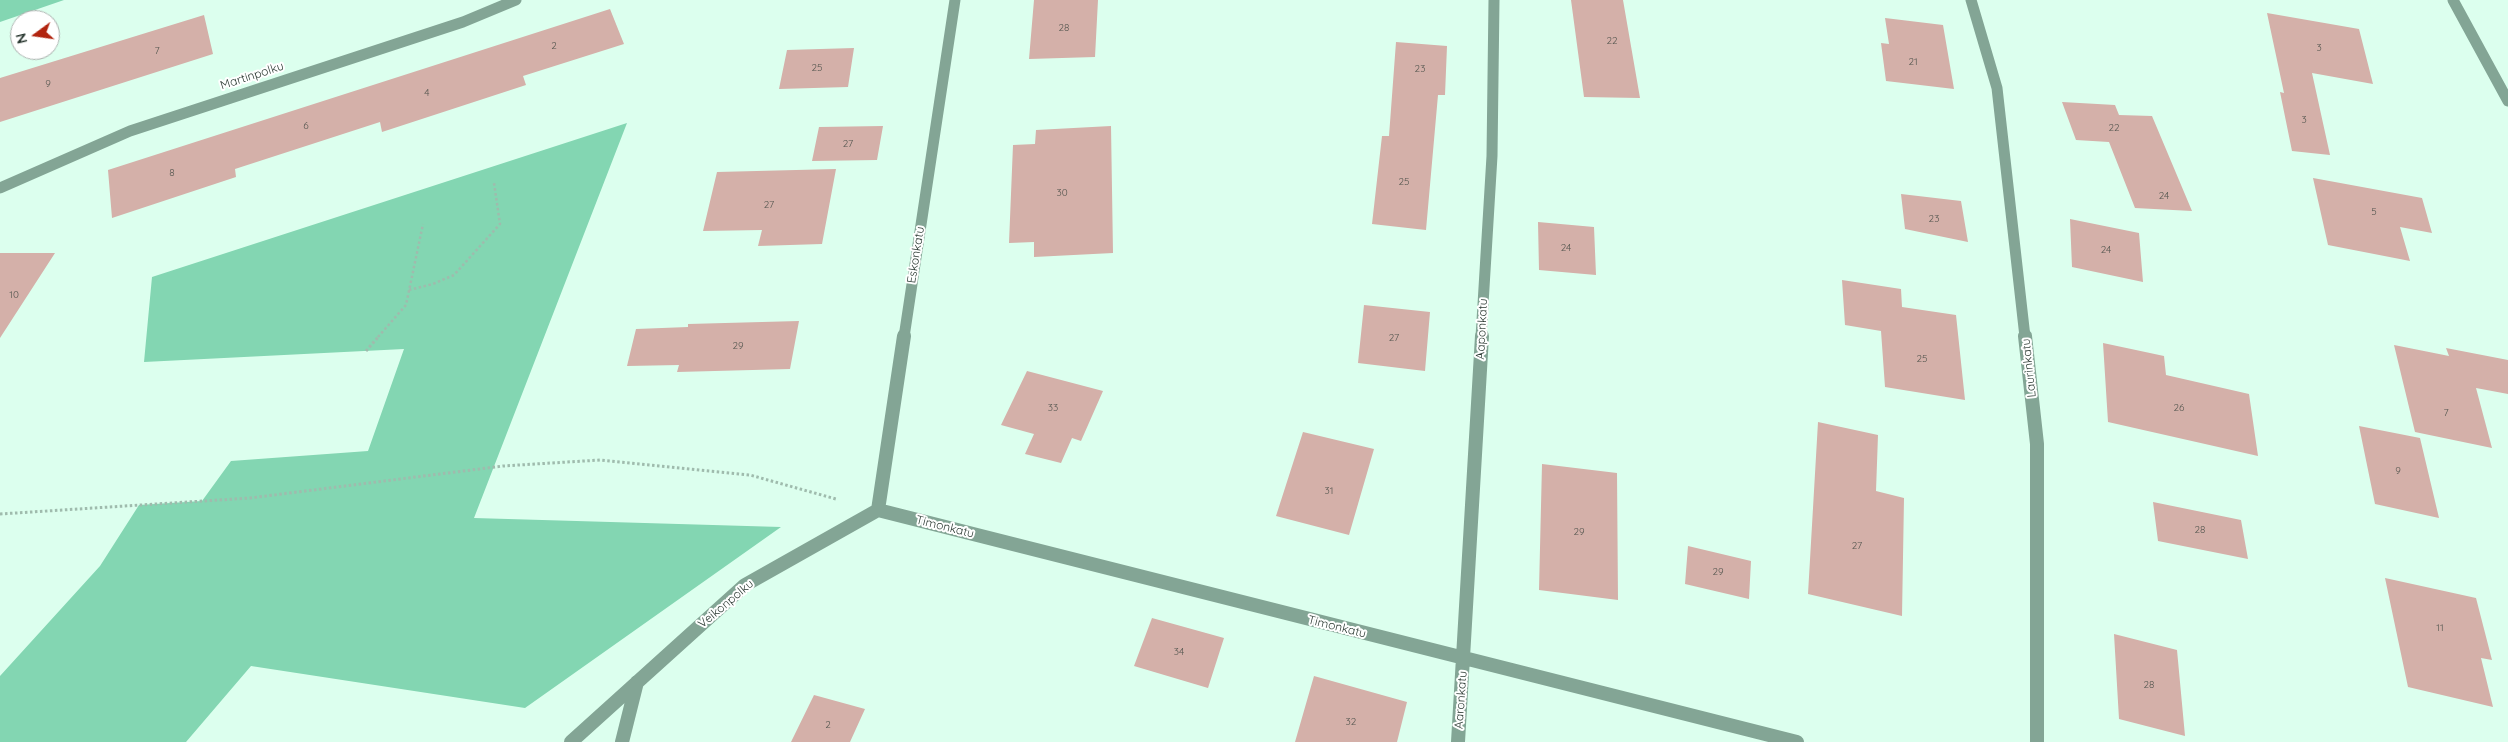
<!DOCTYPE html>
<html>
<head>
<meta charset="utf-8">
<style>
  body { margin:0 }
  #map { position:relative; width:2508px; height:742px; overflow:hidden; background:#dcffee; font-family:Quicksand,sans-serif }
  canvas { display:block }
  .north { position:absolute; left:10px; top:10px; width:50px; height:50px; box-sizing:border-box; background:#fff; border:1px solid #aab0ad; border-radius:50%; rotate:256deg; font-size:14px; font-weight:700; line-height:20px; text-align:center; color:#2b3932 }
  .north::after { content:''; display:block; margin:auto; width:18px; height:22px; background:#b1240f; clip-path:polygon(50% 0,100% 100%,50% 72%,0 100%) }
</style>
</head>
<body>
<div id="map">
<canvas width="2508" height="742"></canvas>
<div class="north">N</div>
</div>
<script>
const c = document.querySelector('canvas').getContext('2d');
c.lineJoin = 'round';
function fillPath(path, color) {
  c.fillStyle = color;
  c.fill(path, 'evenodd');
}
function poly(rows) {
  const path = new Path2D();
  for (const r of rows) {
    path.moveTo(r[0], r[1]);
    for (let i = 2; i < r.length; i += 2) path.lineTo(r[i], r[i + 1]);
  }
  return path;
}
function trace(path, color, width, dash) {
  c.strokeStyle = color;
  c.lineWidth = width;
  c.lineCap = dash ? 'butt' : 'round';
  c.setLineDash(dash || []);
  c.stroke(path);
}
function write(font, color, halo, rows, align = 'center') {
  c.font = font + ' Quicksand,sans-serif';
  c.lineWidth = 4;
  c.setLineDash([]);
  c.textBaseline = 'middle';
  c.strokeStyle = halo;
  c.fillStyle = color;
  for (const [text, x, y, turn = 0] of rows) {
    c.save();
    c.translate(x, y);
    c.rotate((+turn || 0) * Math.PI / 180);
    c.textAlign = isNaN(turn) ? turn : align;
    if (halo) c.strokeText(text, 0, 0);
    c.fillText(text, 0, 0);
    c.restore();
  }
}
fillPath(poly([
  [0,0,64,0,0,22],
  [627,123,474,518,781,527,525,708,251,666,186,742,0,742,0,676,100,566,139,505,202,501,231,461,368,451,404,349,144,362,152,277]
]), '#83d6b2');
fillPath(poly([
  [1034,0,1098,0,1095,57,1029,59],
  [1571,0,1623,0,1640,98,1584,97],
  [610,9,624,44,523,76,526,85,382,132,380,122,235,169,236,177,112,218,108,170],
  [2267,13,2359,29,2373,84,2312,73,2330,155,2292,151,2280,92,2284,93],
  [204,15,213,54,0,122,0,78],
  [1885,18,1943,25,1954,89,1886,81,1881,43,1889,44],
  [1396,42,1447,46,1445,95,1438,95,1426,230,1372,224,1382,136,1389,136],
  [854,48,848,87,779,89,787,50],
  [2062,102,2115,105,2119,115,2152,116,2192,211,2135,208,2109,142,2076,140],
  [883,126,877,160,812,161,819,127],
  [1111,126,1113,253,1034,257,1034,242,1009,243,1013,145,1035,144,1036,130],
  [836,169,822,244,758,246,762,230,703,231,717,172],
  [2313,178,2422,198,2432,233,2400,227,2410,261,2328,245],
  [1901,194,1961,201,1968,242,1905,229],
  [2070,219,2139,233,2143,282,2072,267],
  [1538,222,1594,227,1596,275,1539,270],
  [0,253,55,253,0,338],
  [1842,280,1901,289,1902,307,1956,315,1965,400,1885,387,1881,331,1845,325],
  [1364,305,1430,312,1425,371,1358,363],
  [799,321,790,369,677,372,679,365,627,366,636,329,688,327,688,324],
  [2103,343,2164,356,2166,375,2249,394,2258,456,2108,422],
  [2394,345,2449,356,2446,348,2508,360,2508,394,2476,388,2492,448,2415,432],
  [1027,371,1103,391,1081,441,1072,438,1061,463,1025,454,1034,434,1001,425],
  [1818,422,1878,435,1876,491,1904,498,1902,616,1808,594],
  [2359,426,2420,438,2439,518,2375,504],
  [1303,432,1374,449,1349,535,1276,516],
  [1542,464,1617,473,1618,600,1539,590],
  [2153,502,2241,520,2248,559,2158,541],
  [1688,546,1751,561,1749,599,1685,584],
  [2385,578,2476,598,2492,660,2481,658,2493,707,2408,687],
  [1152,618,1224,638,1208,688,1134,666],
  [2114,634,2177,650,2185,736,2119,719],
  [1314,676,1407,702,1397,742,1295,742],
  [814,695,865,709,850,742,791,742]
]), '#d4b0a9');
trace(poly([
  [409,290,433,284,454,275,500,224,494,183],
  [378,337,406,305,423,224]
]), '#9fbbad', 2.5, [2.5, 2.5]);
trace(poly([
  [366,351,379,336],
  [0,514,250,498,503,466,600,460,750,475,836,499]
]), '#9fbbad', 3, [2.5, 2.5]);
trace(poly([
  [1971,0,1997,88,2025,337],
  [2453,0,2508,101],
  [0,188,130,131,463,22,516,0],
  [904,337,955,0],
  [1481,337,1492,156,1494,0]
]), '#83a595', 11);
trace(poly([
  [2025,336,2037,444,2037,742],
  [878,510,1797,742],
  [878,510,904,336],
  [571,742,745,585,878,510],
  [622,742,637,682],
  [1458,742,1482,336]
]), '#83a595', 14);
write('10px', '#555750', null, [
  ["28",1064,28],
  ["22",1612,41],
  ["2",554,46],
  ["3",2319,48],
  ["7",157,51],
  ["21",1913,62],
  ["25",817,68],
  ["23",1420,69],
  ["9",48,84],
  ["4",427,93],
  ["3",2304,120],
  ["6",306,126],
  ["22",2114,128],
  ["27",848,144],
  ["8",172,173],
  ["25",1404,182],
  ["30",1062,193],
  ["24",2164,196],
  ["27",769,205],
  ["5",2374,212],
  ["23",1934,219],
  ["24",1566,248],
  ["24",2106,250],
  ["10",14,295],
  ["27",1394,338],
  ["29",738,346],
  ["25",1922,359],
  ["33",1053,408],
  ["26",2179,408],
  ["7",2446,413],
  ["9",2398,471],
  ["31",1329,491],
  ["28",2200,530],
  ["29",1579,532],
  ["27",1857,546],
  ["29",1718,572],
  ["11",2440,628],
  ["34",1179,652],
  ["28",2149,685],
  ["32",1351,722],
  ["2",828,725]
]);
write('12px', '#2b3932', '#fff', [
  ["Martinpolku",252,76,-18],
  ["Eskonkatu",916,255,-81],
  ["Aaponkatu",1482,329,-87],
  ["Laurinkatu",2029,368,-96],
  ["Timonkatu",945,527,14],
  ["Veikonpolku",726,604,-40],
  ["Timonkatu",1337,627,14],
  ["Aaronkatu",1461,700,-86]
]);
</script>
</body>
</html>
